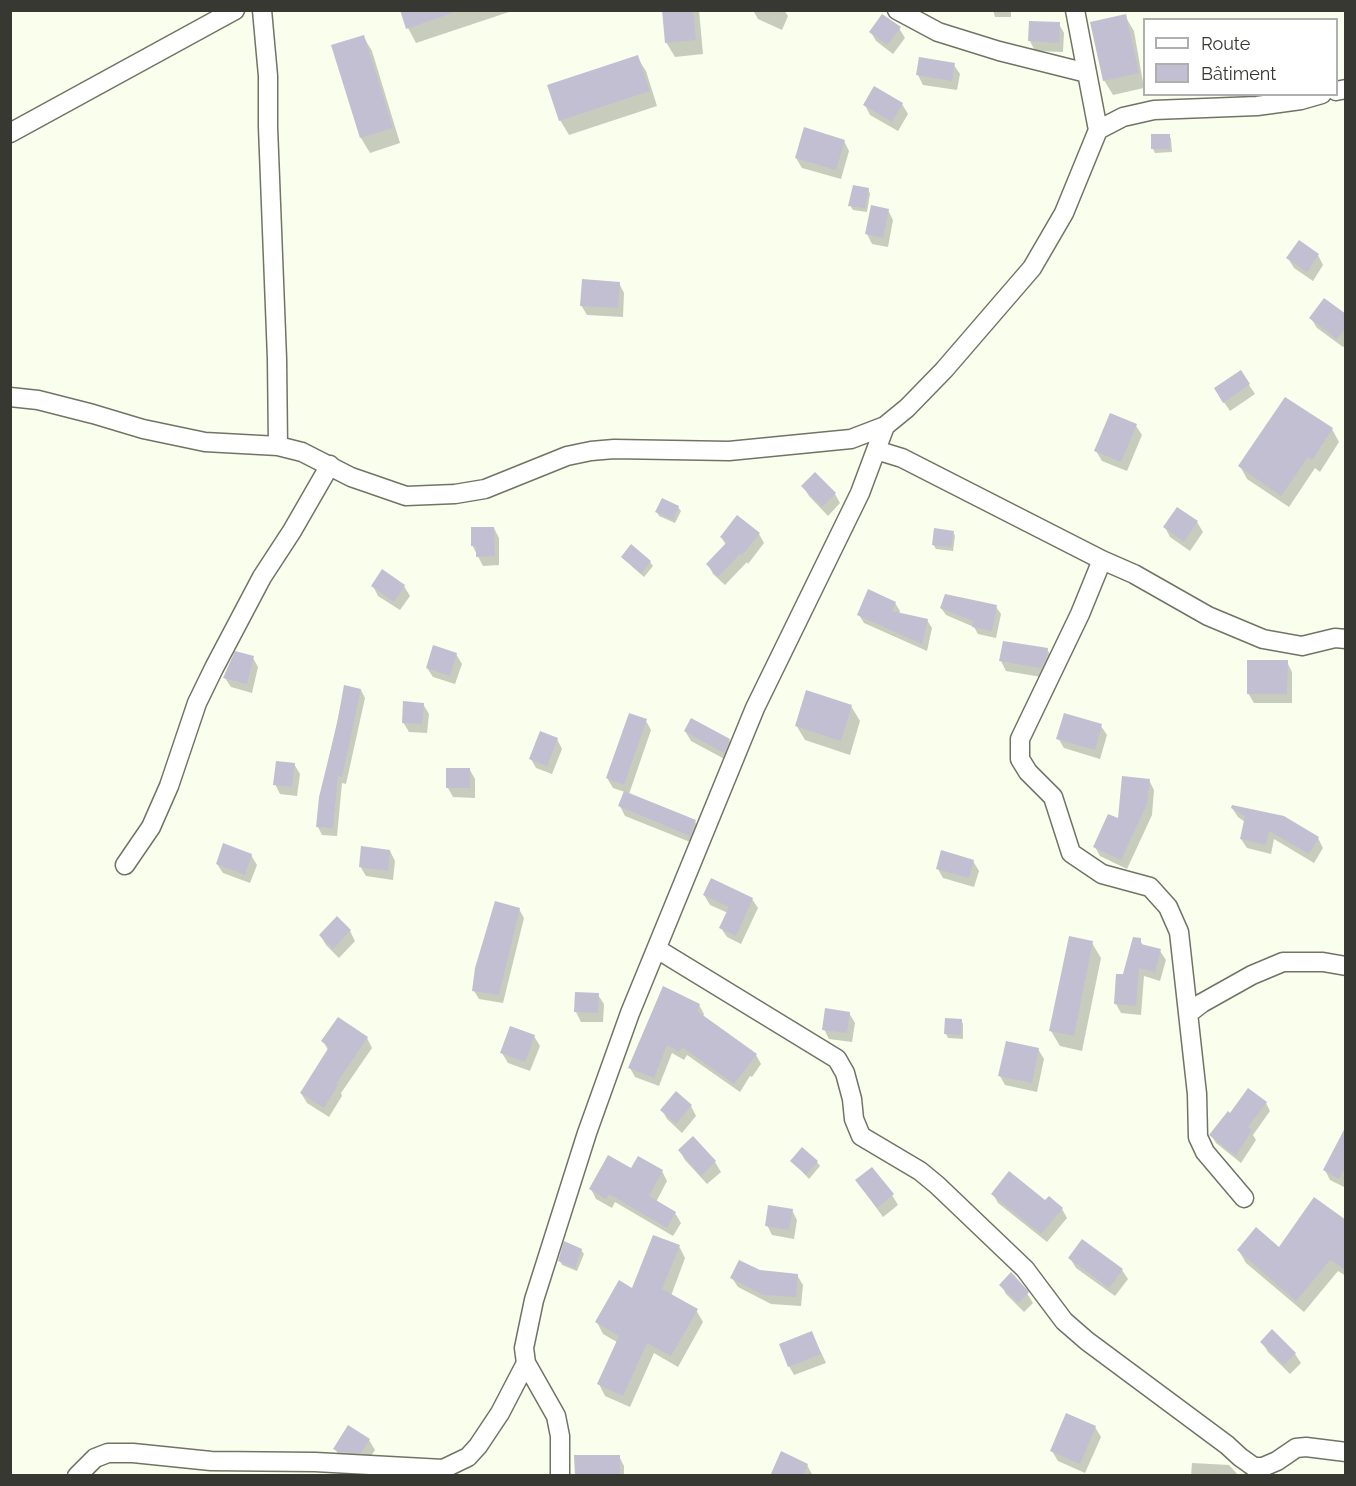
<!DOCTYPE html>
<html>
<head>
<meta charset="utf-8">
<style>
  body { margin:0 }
  #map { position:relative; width:1356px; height:1486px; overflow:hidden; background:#f9ffec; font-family:Raleway,sans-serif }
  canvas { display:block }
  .frame { position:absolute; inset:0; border:12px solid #363831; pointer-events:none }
  .legend { position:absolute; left:1143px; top:18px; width:195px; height:78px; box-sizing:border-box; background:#fff; border:2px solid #afafad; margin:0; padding:8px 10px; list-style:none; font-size:18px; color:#363831 }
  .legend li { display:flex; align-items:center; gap:12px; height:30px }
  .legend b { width:30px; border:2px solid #afafad }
</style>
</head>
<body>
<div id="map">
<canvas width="1356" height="1486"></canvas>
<div class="frame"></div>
<ul class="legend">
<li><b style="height:8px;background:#fff"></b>Route</li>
<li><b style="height:16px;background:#c1bfd1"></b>Bâtiment</li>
</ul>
</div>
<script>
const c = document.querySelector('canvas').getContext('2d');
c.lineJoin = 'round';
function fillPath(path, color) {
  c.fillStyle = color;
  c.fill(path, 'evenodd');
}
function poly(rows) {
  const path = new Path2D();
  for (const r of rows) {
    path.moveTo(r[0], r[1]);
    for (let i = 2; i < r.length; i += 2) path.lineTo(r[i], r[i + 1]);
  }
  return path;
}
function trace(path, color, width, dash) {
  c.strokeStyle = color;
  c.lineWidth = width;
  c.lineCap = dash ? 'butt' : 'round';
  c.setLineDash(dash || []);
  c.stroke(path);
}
fillPath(poly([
  [402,10,509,10,509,12,416,43,408,28],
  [663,10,699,10,703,54,675,57,666,42],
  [753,10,784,10,788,16,782,30,758,19],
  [993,10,1011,10,1011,17,995,17],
  [1125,16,1134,31,1144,88,1113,95,1104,80],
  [1059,24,1064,33,1063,52,1035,51,1030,41],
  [899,28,905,38,893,54,876,41,871,32],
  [363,36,372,51,400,143,370,153,361,138,333,46],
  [637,57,646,71,657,106,569,135,560,120],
  [954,65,960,74,957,90,923,85,918,75],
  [902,104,908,114,898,131,870,115,865,105],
  [1169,135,1171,139,1172,152,1155,153,1153,149],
  [844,141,849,151,841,179,802,168,796,158],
  [868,189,870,194,867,212,853,210,850,205],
  [888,210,893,220,888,247,872,244,867,234],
  [1318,255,1323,265,1313,281,1294,268,1288,258],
  [619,283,624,293,623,317,587,315,581,305],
  [1346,316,1346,344,1343,347,1317,328,1311,318],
  [1240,372,1255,394,1230,411,1221,398],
  [1136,426,1142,435,1127,471,1102,461,1096,451],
  [1332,429,1339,442,1320,472,1315,468,1289,507,1247,479,1240,466],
  [803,486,835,494,840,503,828,516,809,496],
  [678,507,681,511,675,523,659,516,657,512],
  [1197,522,1203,532,1190,551,1170,537,1165,527],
  [494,528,499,538,499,565,483,566,472,545],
  [953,532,955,536,953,551,936,549,933,544],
  [759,534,764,543,748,564,747,562,725,585,713,574,708,564,726,545,721,537],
  [631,547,650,562,653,566,644,577,622,557],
  [373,586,404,586,410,596,400,610,378,596],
  [895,603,900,611,899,614,927,620,932,628,927,651,864,623,859,615],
  [996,607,1001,614,996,638,978,634,974,627,946,615,941,608],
  [1047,649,1053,659,1047,678,1006,671,1001,661],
  [456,654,462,664,455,684,433,677,427,668],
  [253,658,258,667,252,693,231,687,225,678],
  [1287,662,1292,672,1292,703,1254,703,1248,693],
  [345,687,361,690,365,698,346,784,342,783,337,836,322,835,318,827,320,798],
  [423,704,429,714,427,733,409,732,403,722],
  [851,706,860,721,850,755,805,740,796,725],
  [646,721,651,730,629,794,695,822,701,831,695,844,625,816,620,806,625,792,613,788,607,778],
  [1101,726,1107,735,1100,759,1064,748,1058,738],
  [685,731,729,740,735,750,730,762,691,741],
  [557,739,562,749,552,774,536,768,531,759],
  [294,764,300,774,297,796,280,794,275,784],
  [470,770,475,779,475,798,453,797,448,788],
  [1149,780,1154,790,1152,815,1127,869,1100,856,1095,847,1119,820],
  [1232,808,1318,838,1323,848,1314,863,1274,839,1271,854,1247,848,1241,839,1245,822,1238,817],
  [390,851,395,861,393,880,366,876,360,866],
  [251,855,257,865,250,883,223,873,217,864],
  [973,861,979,871,974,887,943,878,938,869],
  [704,895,752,899,758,908,741,944,727,937,721,928,728,913,710,905],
  [519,909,524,918,503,1003,479,999,474,991],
  [337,918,350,931,355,941,339,958,326,945,320,935],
  [1140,940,1144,947,1160,951,1166,960,1160,981,1144,976,1141,1015,1121,1013,1116,1004,1125,976],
  [1092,943,1101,958,1082,1051,1060,1046,1051,1031],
  [598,995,604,1004,603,1022,581,1022,576,1012],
  [699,1005,704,1014,703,1017,756,1055,761,1064,752,1077,750,1076,740,1092,687,1055,684,1060,672,1053,659,1086,635,1077,630,1068],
  [849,1013,855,1023,852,1042,829,1039,824,1029],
  [961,1020,963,1024,963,1039,948,1038,946,1034],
  [534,1036,540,1046,530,1071,508,1063,502,1053],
  [367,1038,372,1048,341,1093,342,1096,329,1117,307,1103,301,1093,328,1050,323,1041],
  [1038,1049,1044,1059,1037,1092,1005,1085,1000,1076],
  [676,1093,691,1106,696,1116,682,1133,667,1119,662,1110],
  [1266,1103,1270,1111,1253,1135,1256,1140,1241,1163,1216,1143,1211,1135,1231,1115],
  [693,1138,715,1162,721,1172,707,1184,685,1160,680,1151],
  [1346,1154,1346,1185,1344,1187,1330,1180,1325,1170],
  [792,1161,817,1162,820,1166,809,1179],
  [631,1170,662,1171,667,1181,656,1202,675,1213,681,1223,673,1236,615,1202,612,1208,596,1199,591,1189],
  [857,1181,892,1195,898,1205,883,1217],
  [993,1194,1045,1202,1062,1209,1067,1218,1047,1242,998,1203],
  [792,1210,797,1220,794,1239,772,1235,767,1225],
  [1346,1241,1346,1276,1338,1271,1304,1312,1246,1263,1239,1251,1279,1249],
  [679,1246,685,1258,671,1296,696,1310,703,1322,678,1367,654,1353,630,1407,605,1396,599,1384,617,1342,603,1334,597,1322],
  [581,1250,584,1254,577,1271,562,1265,560,1261],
  [1070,1258,1122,1270,1128,1279,1115,1296,1076,1268],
  [760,1272,797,1275,803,1285,801,1306,771,1304,738,1287,732,1278],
  [1001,1285,1027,1293,1033,1303,1024,1312,1006,1294],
  [812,1333,826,1363,794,1375,789,1366],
  [1262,1342,1295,1354,1301,1363,1290,1374,1268,1352],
  [1095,1427,1101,1437,1085,1473,1058,1461,1052,1451],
  [369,1440,375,1450,367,1462,341,1458,335,1449],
  [619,1456,624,1466,624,1476,576,1476],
  [1192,1463,1229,1465,1239,1476,1191,1476],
  [807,1465,813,1476,772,1476]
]), '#0003');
fillPath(poly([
  [400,10,452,10,452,13,406,29],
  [662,10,693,10,696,40,665,43],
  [882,14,901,27,887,45,869,32],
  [1126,14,1139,73,1103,81,1090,22],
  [1029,21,1060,22,1059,43,1028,41],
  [364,35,393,128,360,138,331,45],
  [638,55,650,91,559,121,547,85],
  [919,57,955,63,952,81,916,75],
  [874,86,903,103,892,122,863,105],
  [804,127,845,140,836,170,795,158],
  [1151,134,1170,134,1170,149,1151,149],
  [853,185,869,188,865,208,848,206],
  [871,205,889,209,883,238,865,234],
  [1299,240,1319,254,1307,272,1286,258],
  [582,279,620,282,618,308,580,306],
  [1324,298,1346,314,1346,327,1337,339,1309,318],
  [1241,370,1250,384,1223,403,1214,388],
  [1285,397,1333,428,1312,460,1308,457,1281,496,1238,466],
  [1110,413,1137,424,1121,462,1094,451],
  [815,472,836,493,822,507,801,486],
  [662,498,679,506,673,520,655,512],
  [1177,507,1198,521,1184,542,1163,527],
  [737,515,760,533,742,555,740,554,718,577,706,564,727,542,720,537],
  [471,527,494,527,495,556,476,557,476,546,471,546],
  [934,528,954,531,951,547,932,545],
  [631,544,651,561,641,574,621,557],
  [382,569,405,585,394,602,371,586],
  [868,589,896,602,892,611,928,619,922,644,857,615],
  [945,594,997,605,992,631,972,627,973,621,940,608],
  [1003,641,1048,648,1046,658,1041,668,999,661],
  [433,645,457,653,450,676,426,668],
  [235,651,254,656,247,684,223,678],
  [1247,660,1288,660,1287,694,1247,694],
  [344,685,361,689,342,777,338,776,333,828,316,827,319,797,337,724],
  [806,690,852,705,841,741,795,726],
  [403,701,424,703,422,724,402,723],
  [629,713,647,719,624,785,606,778],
  [1064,713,1102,724,1095,750,1056,739],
  [691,718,730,739,724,753,684,731],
  [540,731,558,738,547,766,529,759],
  [276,761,295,763,292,787,273,785],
  [446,768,470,768,470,788,446,788],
  [1122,776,1150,779,1147,804,1121,860,1093,847,1108,814,1118,818],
  [624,791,696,820,690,836,618,806],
  [1232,805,1284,816,1319,837,1309,854,1269,831,1266,845,1240,839,1245,816,1231,808],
  [223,843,252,854,245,875,216,864],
  [361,846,390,850,388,871,359,867],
  [941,850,974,860,969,878,936,869],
  [711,878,753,898,736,936,719,928,729,907,703,895],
  [495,901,520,908,499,995,472,991,475,968],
  [337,916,351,930,333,949,319,935],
  [1069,936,1093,941,1074,1036,1049,1031],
  [1133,937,1141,938,1141,944,1161,949,1155,972,1139,968,1136,1006,1114,1004,1116,974,1123,974],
  [663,986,700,1004,697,1011,757,1054,734,1084,682,1047,679,1052,667,1045,654,1078,628,1068],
  [575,992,599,993,598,1013,574,1012],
  [825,1008,850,1012,847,1033,822,1030],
  [338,1017,368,1037,336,1084,338,1085,324,1108,300,1093,329,1047,321,1041],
  [945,1018,962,1019,961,1035,944,1034],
  [510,1026,535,1035,525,1062,500,1053],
  [1006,1041,1039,1048,1032,1083,998,1076],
  [1248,1088,1267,1102,1248,1127,1252,1130,1236,1156,1209,1135,1228,1111,1230,1113],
  [676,1091,692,1105,676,1124,660,1110],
  [1346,1126,1346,1165,1339,1179,1323,1170],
  [693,1136,716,1161,701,1176,678,1150],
  [802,1147,818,1161,806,1175,790,1161],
  [608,1155,631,1168,638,1156,663,1170,649,1196,676,1212,667,1228,609,1194,606,1199,589,1189],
  [872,1167,894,1194,877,1208,855,1180],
  [1009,1171,1045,1200,1049,1196,1063,1208,1041,1234,991,1194],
  [1314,1197,1346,1220,1346,1270,1330,1260,1296,1301,1237,1250,1256,1227,1279,1247],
  [768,1205,793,1209,789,1230,765,1226],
  [653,1235,680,1245,662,1289,698,1309,671,1356,647,1343,623,1396,597,1384,619,1336,595,1322,619,1280,632,1288],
  [1082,1239,1123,1269,1109,1288,1068,1258],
  [564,1241,582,1249,575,1268,558,1261],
  [739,1260,760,1270,798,1274,796,1297,764,1295,730,1278],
  [1011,1272,1029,1292,1018,1303,999,1285],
  [1272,1329,1296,1353,1284,1365,1260,1342],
  [812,1331,821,1354,788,1367,779,1344],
  [1066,1413,1096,1426,1080,1464,1050,1451],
  [348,1425,370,1439,361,1453,339,1452,333,1449],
  [781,1451,808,1464,803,1476,770,1476],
  [574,1455,620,1455,620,1476,575,1476]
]), '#c1bfd1');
const minor = poly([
  [262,10,268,76,268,127,277,359,278,446],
  [897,10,938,32,999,51,1087,73],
  [1336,91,1346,89],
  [1098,130,1123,117,1154,110,1257,106,1301,100,1322,94],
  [10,133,235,10],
  [10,397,38,400,93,414,143,429,205,442,278,446,302,452,351,477,406,496,455,494,485,489,567,456,591,451,614,449,729,451,851,439,885,426,907,408,944,370,1032,268,1064,213,1098,130,1075,10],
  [876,450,902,458,1102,560,1134,574,1208,616,1263,639,1302,646,1335,638,1346,639],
  [1102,560,1080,614,1020,739,1020,759,1028,772,1053,797,1071,853,1102,874,1150,887,1168,907,1179,932,1197,1094,1198,1137,1205,1152,1244,1198],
  [125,865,151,827,169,786,197,703,214,668,262,577,292,531,330,465],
  [657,949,837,1059,845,1073,852,1099,854,1119,861,1136,920,1171,937,1185,1025,1269,1064,1321,1087,1341,1227,1445,1240,1457,1254,1467,1263,1467,1277,1461,1296,1448,1306,1447,1346,1452],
  [1189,1013,1202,1003,1252,975,1283,962,1323,962,1346,966],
  [77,1476,95,1458,108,1453,133,1453,211,1461,315,1462,443,1469,468,1457,478,1446,500,1413,526,1363],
  [560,1476,560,1436,556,1416,526,1363,524,1348,534,1300,587,1133,630,1013,755,708,860,493,885,426]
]);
trace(minor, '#707464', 21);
trace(minor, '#fff', 18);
</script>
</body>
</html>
